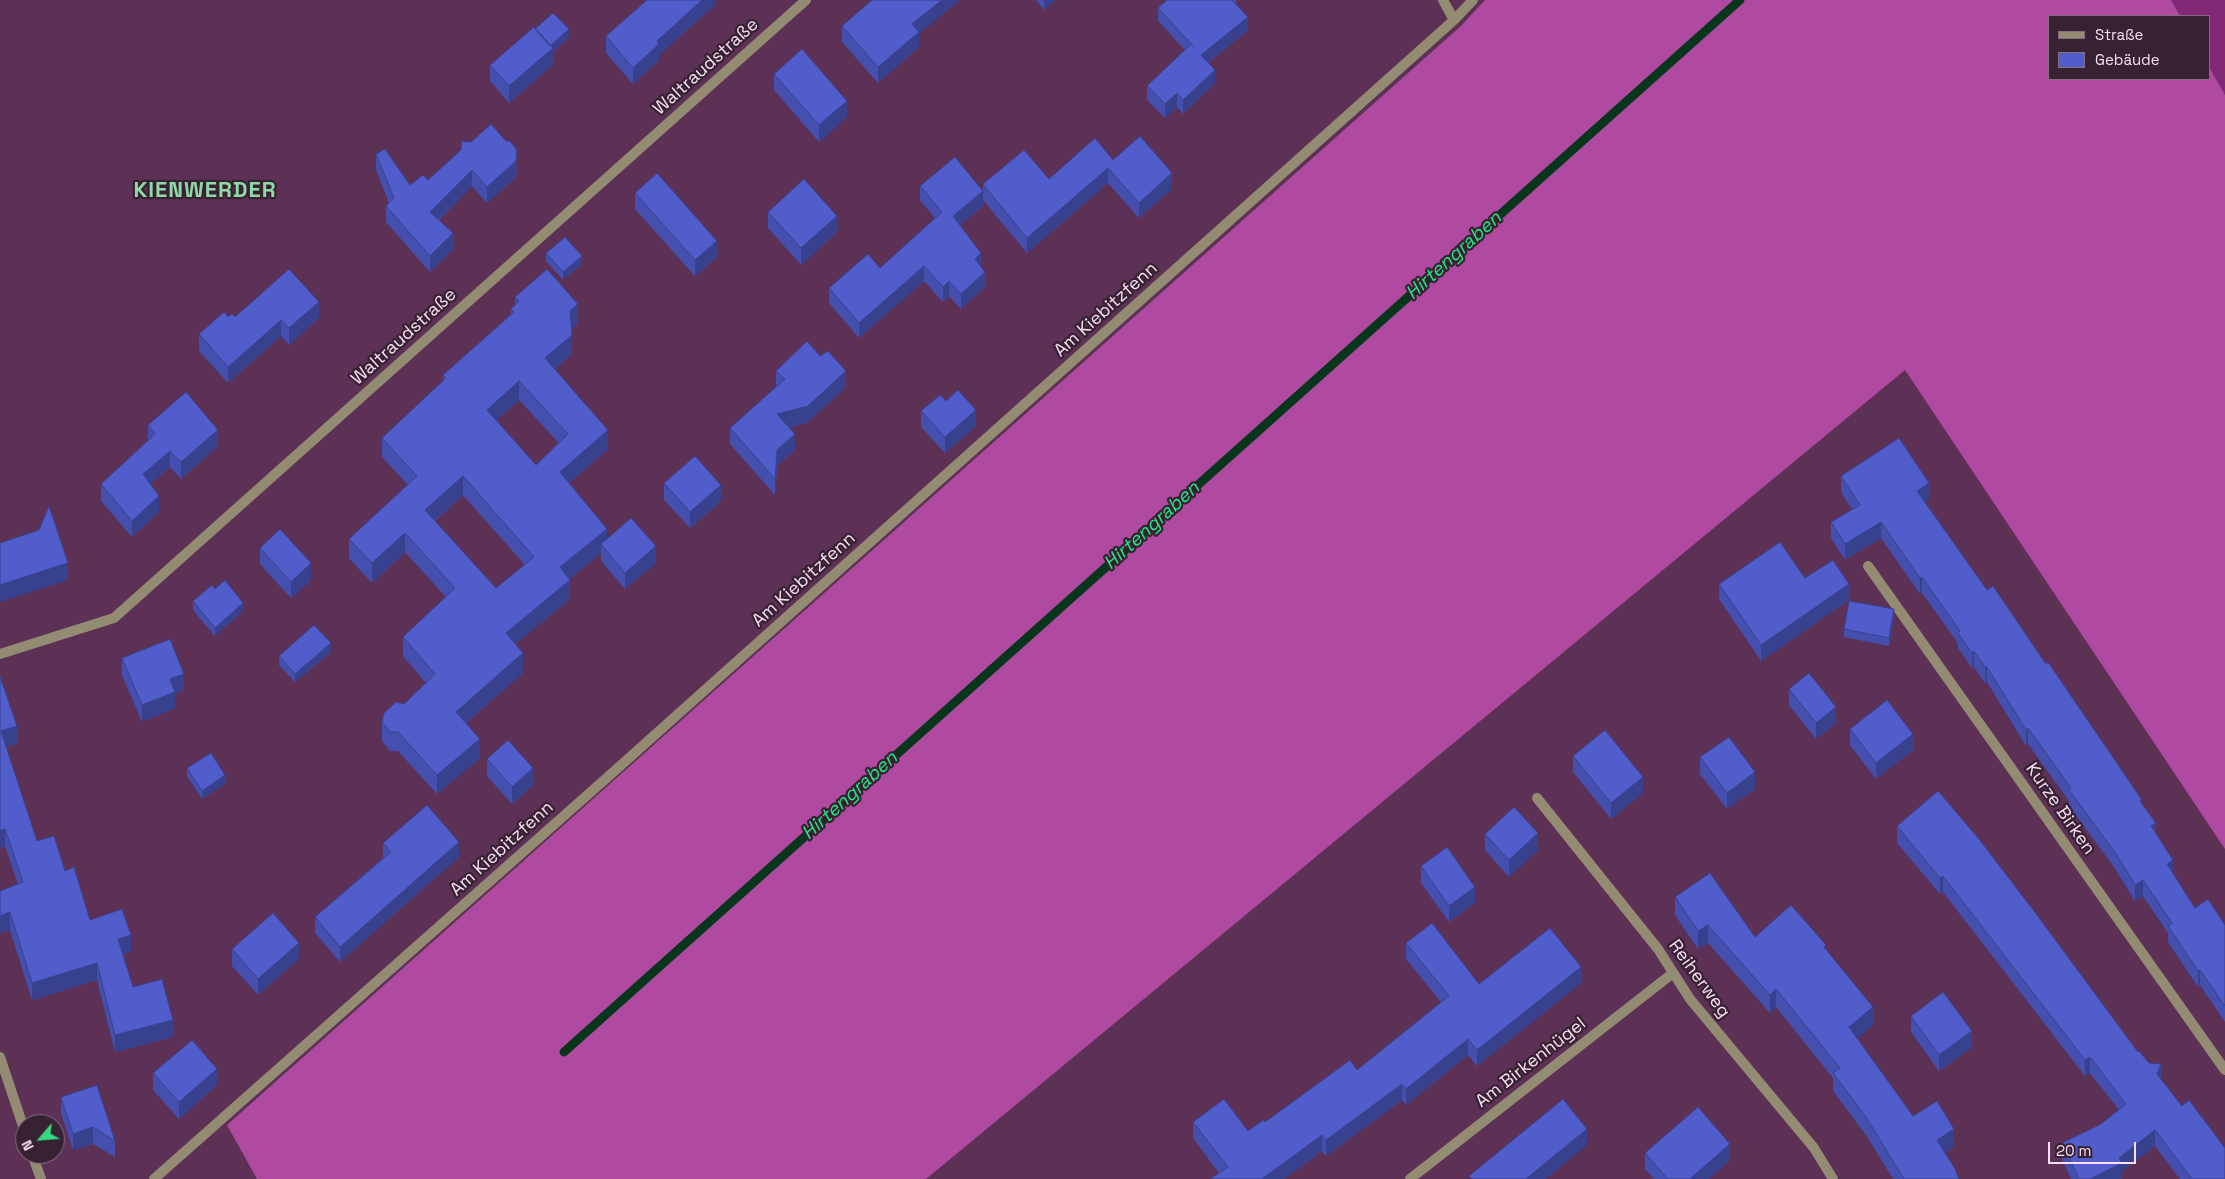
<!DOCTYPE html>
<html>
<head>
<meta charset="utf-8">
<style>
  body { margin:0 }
  #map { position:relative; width:2225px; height:1179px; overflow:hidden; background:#5d3155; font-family:"Space Grotesk",sans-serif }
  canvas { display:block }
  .legend { position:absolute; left:2048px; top:15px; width:162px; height:65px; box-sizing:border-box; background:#362232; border:1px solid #846d80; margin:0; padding:6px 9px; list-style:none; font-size:15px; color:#fadef4 }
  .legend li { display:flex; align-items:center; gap:10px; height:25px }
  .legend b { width:25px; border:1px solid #846d80 }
  .north { position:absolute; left:15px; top:1114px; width:50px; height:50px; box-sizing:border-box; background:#362232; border:1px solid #846d80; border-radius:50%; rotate:243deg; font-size:14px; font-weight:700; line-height:20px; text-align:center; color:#fadef4 }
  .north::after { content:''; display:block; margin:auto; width:18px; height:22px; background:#38d880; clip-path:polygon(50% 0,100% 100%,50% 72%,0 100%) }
  .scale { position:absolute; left:2048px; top:1142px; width:88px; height:22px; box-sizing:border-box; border:2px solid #fadef4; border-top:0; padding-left:6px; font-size:15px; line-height:18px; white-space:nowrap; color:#fadef4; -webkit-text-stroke:4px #362232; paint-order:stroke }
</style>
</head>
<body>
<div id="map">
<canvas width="2225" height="1179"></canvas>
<ul class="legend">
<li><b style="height:6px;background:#938c73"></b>Straße</li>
<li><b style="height:14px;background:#505dca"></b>Gebäude</li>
</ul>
<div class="north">N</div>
<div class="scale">20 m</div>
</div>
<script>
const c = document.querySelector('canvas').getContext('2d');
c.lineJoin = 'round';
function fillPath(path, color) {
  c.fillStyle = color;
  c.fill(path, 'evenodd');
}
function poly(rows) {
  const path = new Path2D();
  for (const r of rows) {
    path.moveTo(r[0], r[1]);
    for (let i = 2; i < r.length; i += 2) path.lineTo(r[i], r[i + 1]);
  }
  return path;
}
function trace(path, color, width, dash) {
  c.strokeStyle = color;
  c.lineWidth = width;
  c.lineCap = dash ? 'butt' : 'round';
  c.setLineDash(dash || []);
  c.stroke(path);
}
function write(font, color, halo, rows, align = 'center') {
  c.font = font + ' "Space Grotesk",sans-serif';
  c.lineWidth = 4.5;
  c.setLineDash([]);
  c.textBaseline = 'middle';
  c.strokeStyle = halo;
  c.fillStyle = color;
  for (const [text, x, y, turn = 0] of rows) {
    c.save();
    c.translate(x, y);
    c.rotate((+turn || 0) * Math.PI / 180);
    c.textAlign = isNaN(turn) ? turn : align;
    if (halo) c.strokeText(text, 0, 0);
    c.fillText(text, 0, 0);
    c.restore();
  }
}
fillPath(poly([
  [2171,0,2225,0,2225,95,2209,67,2209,16,2180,16]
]), '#822976');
fillPath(poly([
  [1485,0,2171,0,2180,16,2049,16,2049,79,2209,79,2209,67,2225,95,2225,849,1905,370,926,1179,257,1179,227,1125,1462,25]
]), '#b04aa0');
trace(poly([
  [564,1052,1740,0]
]), '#08361c', 9);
trace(poly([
  [1443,0,1454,20],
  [1868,566,2225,1070],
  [0,654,114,618,806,0],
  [1537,798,1658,949,1690,999,1814,1148,1833,1179],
  [0,1057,25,1132],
  [32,1154,41,1179],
  [154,1179,610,775,1454,20,1473,0],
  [1410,1179,1673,973]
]), '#938c73', 10);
fillPath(poly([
  [646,0,716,0,716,4,659,55,659,60,633,84,606,53,606,36,646,1],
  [1036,0,1055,0,1044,10],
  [1236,0,1236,4,1248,30,1209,62,1215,83,1183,114,1177,107,1165,118,1147,100,1147,86,1185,50,1158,21,1158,8],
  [842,26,919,34,919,47,878,83,842,42],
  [569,37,553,52,553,65,509,103,490,81,490,65],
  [774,74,847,117,819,142,774,90],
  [461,150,517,166,516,177,487,203,472,186,439,220,453,249,430,272,386,222,386,206,389,203,376,170,376,154,410,185,428,180],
  [1113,160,1172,189,1139,218,1108,183,1027,253,983,200,983,206,960,225,981,267,985,287,961,309,949,296,943,302,924,281,859,338,829,303,829,288,880,268,935,218,920,200,920,186,983,191,983,184,1049,179],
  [635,193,717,257,695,276,635,209],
  [768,212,837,232,801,265,768,228],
  [546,253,582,264,563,280,546,261],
  [515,297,578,323,571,329,572,354,554,369,608,449,569,483,607,539,656,563,625,589,601,561,601,553,569,579,570,599,515,644,523,673,466,723,480,758,437,794,398,751,390,751,382,741,382,722,404,704,426,683,403,656,403,637,446,597,405,552,372,583,349,558,349,539,408,485,382,457,382,438,443,381,443,375,511,314,511,309,515,305],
  [519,400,559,443,536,465,496,420],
  [463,495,525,565,496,588,435,521],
  [228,317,319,318,289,345,281,336,228,383,199,351,199,334],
  [776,371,846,387,808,422,789,428,795,450,777,466,775,495,730,444,730,428,776,387],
  [946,401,976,426,945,453,921,427,921,411],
  [148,425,218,446,181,479,170,467,150,484,159,512,132,537,101,501,101,484,148,441],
  [1841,476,1929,499,1924,502,2142,804,2173,873,2195,908,2225,925,2225,1027,2225,1022,2200,985,2198,987,2168,942,2168,933,2143,896,2135,901,2114,867,2069,806,2069,801,2028,744,2026,746,1987,682,1985,683,1974,667,1972,668,1958,648,1958,643,1922,593,1920,594,1881,538,1845,560,1831,538,1831,522,1852,509,1841,492],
  [664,483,721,501,690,528,664,500],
  [260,548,311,580,291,598,260,564],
  [1805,578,1849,600,1761,661,1719,599,1719,584],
  [215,589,243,611,215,636,193,610,193,601],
  [1894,617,1889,646,1844,637,1844,629],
  [331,652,295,682,279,665,279,656],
  [122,658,184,690,175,694,175,708,142,722,122,675],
  [0,676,17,743,6,747,37,841,65,871,90,920,131,952,123,954,133,987,173,1037,115,1052,97,980,32,1000,10,930,0,933,0,891,18,884,5,846,0,848],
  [1789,689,1836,723,1816,739,1789,705],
  [1850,729,1913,750,1876,779,1850,745],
  [1573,756,1643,793,1611,819,1573,772],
  [1700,757,1755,789,1727,809,1700,774],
  [487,759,533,785,512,804,487,776],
  [187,768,225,784,202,799,187,776],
  [1897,826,2138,1052,2161,1080,2225,1179,2180,1179,2155,1146,2122,1171,2122,1179,2071,1179,2062,1159,2062,1143,2101,1124,2119,1110,2090,1073,2085,1076,1943,892,1940,894,1897,843],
  [1485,834,1538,850,1509,877,1485,850],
  [383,843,459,857,340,962,315,933,315,917,383,858],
  [1421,866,1475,903,1449,922,1421,883],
  [1675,897,1755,937,1826,949,1873,1025,1857,1038,1913,1116,1954,1147,1944,1153,1959,1179,1893,1179,1866,1135,1833,1091,1833,1078,1776,1007,1770,1013,1708,943,1698,949,1675,915],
  [1406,943,1479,984,1581,983,1477,1066,1468,1055,1406,1105,1402,1100,1326,1156,1322,1151,1284,1179,1210,1179,1219,1173,1193,1138,1193,1122,1248,1131,1357,1070,1441,1002,1406,959],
  [232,949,299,959,258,995,232,966],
  [1911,1016,1972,1047,1939,1071,1911,1032],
  [153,1073,217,1085,179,1119,153,1090],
  [61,1097,115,1141,115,1157,93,1144,73,1150,61,1113],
  [1645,1153,1730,1160,1709,1179,1654,1179,1645,1169]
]), '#4550ae');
fillPath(poly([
  [702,0,716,0,716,4,659,55,659,60,633,84,633,68,657,41],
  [942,0,960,0,919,34,919,47,878,83,878,67,912,24],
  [1044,0,1055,0,1044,10],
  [1248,17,1248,30,1201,68,1201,55],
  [569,29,569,37,553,52,553,65,509,103,509,86,549,47],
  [1215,70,1215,83,1183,114,1183,100],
  [1177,93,1177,107,1165,118,1165,104],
  [847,101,847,117,819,142,819,125],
  [517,150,516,177,487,203,487,187],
  [1108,168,1108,183,1027,253,1027,238],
  [472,170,472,186,430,228,430,212],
  [1172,173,1172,189,1139,218,1139,203],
  [983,191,983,206,953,231,953,216],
  [837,216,837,232,801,265,801,248],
  [453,233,453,249,430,272,430,256],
  [717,241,717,257,695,276,695,260],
  [981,253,981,268,975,259],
  [582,256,582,264,563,280,563,272],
  [924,266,924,281,859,338,859,323],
  [985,272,985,287,961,309,961,294],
  [949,281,949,296,943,302,943,287],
  [319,302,319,318,289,345,289,328],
  [578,304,578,323,570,330,570,311],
  [281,320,281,336,228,383,228,367],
  [572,335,572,354,545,377,545,358],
  [846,371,846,387,808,422,777,431,777,414],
  [519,381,519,400,487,429,487,410],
  [976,410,976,426,945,453,945,437],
  [218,430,218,446,181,479,181,462],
  [608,430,608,449,560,491,560,472],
  [795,434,795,450,777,466,775,495,775,479,777,450],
  [170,451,170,467,143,490,143,474],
  [463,476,463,495,425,529,425,510],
  [1929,483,1929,499,1917,507,1917,491],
  [721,485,721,501,690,528,690,512],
  [159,496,159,512,132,537,132,521],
  [1881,522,1881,538,1845,560,1845,544],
  [607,529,607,548,601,544,601,553,560,587,560,567],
  [405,533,405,552,372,583,372,563],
  [656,546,656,563,625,589,625,573],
  [68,563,68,580,0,602,0,585],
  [311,563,311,580,291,598,291,582],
  [1922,577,1922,593,1920,594,1920,578],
  [570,580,570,599,506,652,506,633],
  [1849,584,1849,600,1761,661,1761,645],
  [243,603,243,611,215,636,215,628],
  [1894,609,1894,617,1889,646,1889,638],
  [331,643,331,652,295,682,295,674],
  [1974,651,1974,667,1972,668,1972,653],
  [523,653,523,673,456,731,456,712],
  [1985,667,1987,667,1987,682,1985,683],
  [184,674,184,690,175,694,175,708,142,722,142,705,170,679],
  [1836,707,1836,723,1816,739,1816,723],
  [17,726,17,743,1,748,1,731],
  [2028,728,2028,744,2026,746,2026,730],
  [1913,734,1913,750,1876,779,1876,763],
  [480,739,480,758,437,794,437,775],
  [533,768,533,785,512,804,512,787],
  [1755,772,1755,789,1727,809,1727,793],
  [225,775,225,784,202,799,202,791],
  [1643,777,1643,793,1611,819,1611,803],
  [2156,823,2156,839,2151,826],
  [5,829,5,846,0,848,0,831],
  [1538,833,1538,850,1509,877,1509,860],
  [459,842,459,857,340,962,340,947],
  [2173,860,2173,876,2167,864],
  [1943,876,1943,892,1940,894,1940,878],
  [2143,880,2143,896,2135,901,2135,885],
  [1475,887,1475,903,1449,922,1449,906],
  [10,912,10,930,0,933,0,916],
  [1708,925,1708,943,1698,949,1698,931],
  [131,935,131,952,118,956,118,939],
  [299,943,299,959,258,995,258,979],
  [97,963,97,980,32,1000,32,983],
  [1581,967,1581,983,1477,1066,1477,1050],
  [2200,970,2200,985,2198,987,2198,971],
  [1776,989,1776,1007,1770,1013,1770,995],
  [1873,1007,1873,1025,1849,1045,1849,1027],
  [173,1020,173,1037,115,1052,115,1035],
  [1972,1031,1972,1047,1939,1071,1939,1055],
  [1468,1039,1468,1055,1406,1105,1406,1089],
  [2090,1057,2090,1073,2085,1076,2085,1060],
  [2161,1064,2161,1080,2157,1074],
  [217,1069,217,1085,179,1119,179,1102],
  [1402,1084,1402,1100,1326,1156,1326,1140],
  [93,1127,93,1144,73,1150,73,1134],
  [1587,1129,1587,1145,1546,1179,1526,1179],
  [1954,1129,1954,1147,1937,1157,1937,1140],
  [2155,1130,2155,1146,2122,1171,2122,1179,2090,1179],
  [1322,1135,1322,1151,1284,1179,1262,1179],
  [1730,1144,1730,1160,1709,1179,1690,1179]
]), '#38418d');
const building = poly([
  [647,0,702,0,657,41,659,44,633,68,606,36,647,0],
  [872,0,942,0,912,24,919,32,878,67,842,26,872,0],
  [1167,0,1232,0,1248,17,1201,55,1215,70,1183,100,1177,93,1165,104,1147,86,1191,44,1195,48,1158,8,1167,0],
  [553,13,569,29,550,46,535,29,553,13],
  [534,27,553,48,509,86,490,65,534,27],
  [802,49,847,101,819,125,774,74,802,49],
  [491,124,506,141,510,141,517,150,516,161,487,187,472,170,430,212,453,233,430,256,386,206,394,198,376,154,385,149,410,185,423,175,428,180,461,150,462,141,471,142,491,124],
  [1140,136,1172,173,1139,203,1108,168,1027,238,983,184,1024,150,1049,179,1095,138,1113,160,1140,136],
  [955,157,983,191,953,216,981,253,975,259,985,272,961,294,949,281,943,287,924,266,859,323,829,288,868,254,880,268,942,212,920,186,955,157],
  [657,173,717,241,695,260,635,193,657,173],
  [804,179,837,216,801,248,768,212,804,179],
  [565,237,582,256,563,272,546,253,565,237],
  [289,269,319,302,289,328,281,320,228,367,199,334,224,312,228,317,232,314,235,317,289,269],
  [547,269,578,304,570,311,572,335,545,358,608,430,560,472,607,529,560,567,570,580,506,633,523,653,456,712,480,739,437,775,398,732,390,732,382,722,384,713,396,702,404,704,435,674,403,637,455,588,405,533,372,563,349,539,417,476,382,438,446,378,443,375,514,312,511,309,519,301,515,297,547,269],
  [519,381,568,434,536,465,487,410,519,381],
  [463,476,534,557,496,588,425,510,463,476],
  [807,341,820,356,828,351,846,371,808,406,777,414,795,434,777,450,775,479,730,428,785,379,776,371,807,341],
  [958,390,976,410,945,437,921,411,940,395,946,401,958,390],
  [186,392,218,430,181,462,170,451,143,474,159,496,132,521,101,484,155,434,148,425,186,392],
  [1899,438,1929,483,1917,491,1987,590,1993,586,2046,664,2048,662,2142,800,2140,801,2156,823,2151,826,2173,860,2167,864,2195,908,2208,899,2225,925,2225,1006,2200,970,2198,971,2168,926,2172,923,2143,880,2135,885,2114,851,2069,790,2071,788,2028,728,2026,730,1987,667,1985,667,1974,651,1972,653,1958,633,1960,631,1922,577,1920,578,1881,522,1845,544,1831,522,1860,505,1841,476,1899,438],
  [695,456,721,485,690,512,664,483,695,456],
  [49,506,68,563,0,585,0,543,39,530,49,506],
  [631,518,656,546,625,573,601,544,631,518],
  [280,529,311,563,291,582,260,548,280,529],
  [1780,542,1805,578,1833,560,1849,584,1761,645,1719,584,1780,542],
  [225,580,243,603,215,628,193,601,212,585,215,589,225,580],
  [1849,601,1894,609,1889,638,1844,629,1849,601],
  [314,625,331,643,295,674,279,656,314,625],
  [170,639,184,674,170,679,175,692,142,705,122,658,170,639],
  [1809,673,1836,707,1816,723,1789,689,1809,673],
  [0,676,17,726,1,731,37,841,54,836,65,871,74,867,90,920,122,909,131,935,118,939,133,987,162,979,173,1020,115,1035,97,963,32,983,10,912,0,916,0,891,23,882,5,829,0,831,0,676],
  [1887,700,1913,734,1876,763,1850,729,1887,700],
  [1605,730,1643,777,1611,803,1573,756,1605,730],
  [1729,737,1755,772,1727,793,1700,757,1729,737],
  [508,740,533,768,512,787,487,759,508,740],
  [211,753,225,775,202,791,187,768,211,753],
  [1938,791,1979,839,2037,915,2138,1052,2139,1051,2149,1063,2161,1064,2157,1074,2182,1106,2189,1100,2225,1148,2225,1179,2192,1179,2155,1130,2119,1158,2122,1163,2090,1179,2079,1179,2062,1143,2101,1124,2126,1104,2090,1057,2085,1060,1943,876,1940,878,1897,826,1938,791],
  [427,805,459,842,340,947,315,917,391,852,383,843,427,805],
  [1514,807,1538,833,1509,860,1485,834,1514,807],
  [1447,847,1475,887,1449,906,1421,866,1447,847],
  [1710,873,1755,937,1791,905,1826,945,1824,947,1873,1007,1849,1027,1913,1116,1937,1101,1954,1129,1937,1140,1955,1169,1959,1179,1904,1179,1866,1117,1833,1073,1840,1068,1776,989,1770,995,1708,925,1698,931,1675,897,1710,873],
  [273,913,299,943,258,979,232,949,273,913],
  [1432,923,1479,984,1550,928,1581,967,1477,1050,1468,1039,1406,1089,1402,1084,1326,1140,1322,1135,1262,1179,1210,1179,1228,1167,1193,1122,1224,1099,1248,1131,1263,1120,1265,1122,1350,1060,1357,1070,1449,996,1406,943,1432,923],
  [1943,992,1972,1031,1939,1055,1911,1016,1943,992],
  [192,1040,217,1069,179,1102,153,1073,192,1040],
  [97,1085,115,1141,93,1127,73,1134,61,1097,97,1085],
  [1563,1099,1587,1129,1526,1179,1472,1179,1469,1176,1563,1099],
  [1698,1107,1730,1144,1690,1179,1668,1179,1645,1153,1698,1107]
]);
fillPath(building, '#505dca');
trace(building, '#38418d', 1);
write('18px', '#fadef4', '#362232', [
  ["Waltraudstraße",706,67,-42],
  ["Am Kiebitzfenn",1106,310,-42],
  ["Waltraudstraße",404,337,-42],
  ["Am Kiebitzfenn",804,580,-42],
  ["Kurze Birken",2060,809,55],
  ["Am Kiebitzfenn",502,849,-42],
  ["Reiherweg",1699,979,54],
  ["Am Birkenhügel",1531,1063,-38]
]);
write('italic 19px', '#26e583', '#362232', [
  ["Hirtengraben",1454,256,-42],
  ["Hirtengraben",1152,526,-42],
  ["Hirtengraben",850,796,-42]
]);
c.letterSpacing = '1px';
write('bold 22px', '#90d8a7', '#362232', [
  ["KIENWERDER",205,191]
]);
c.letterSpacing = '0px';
</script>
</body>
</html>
